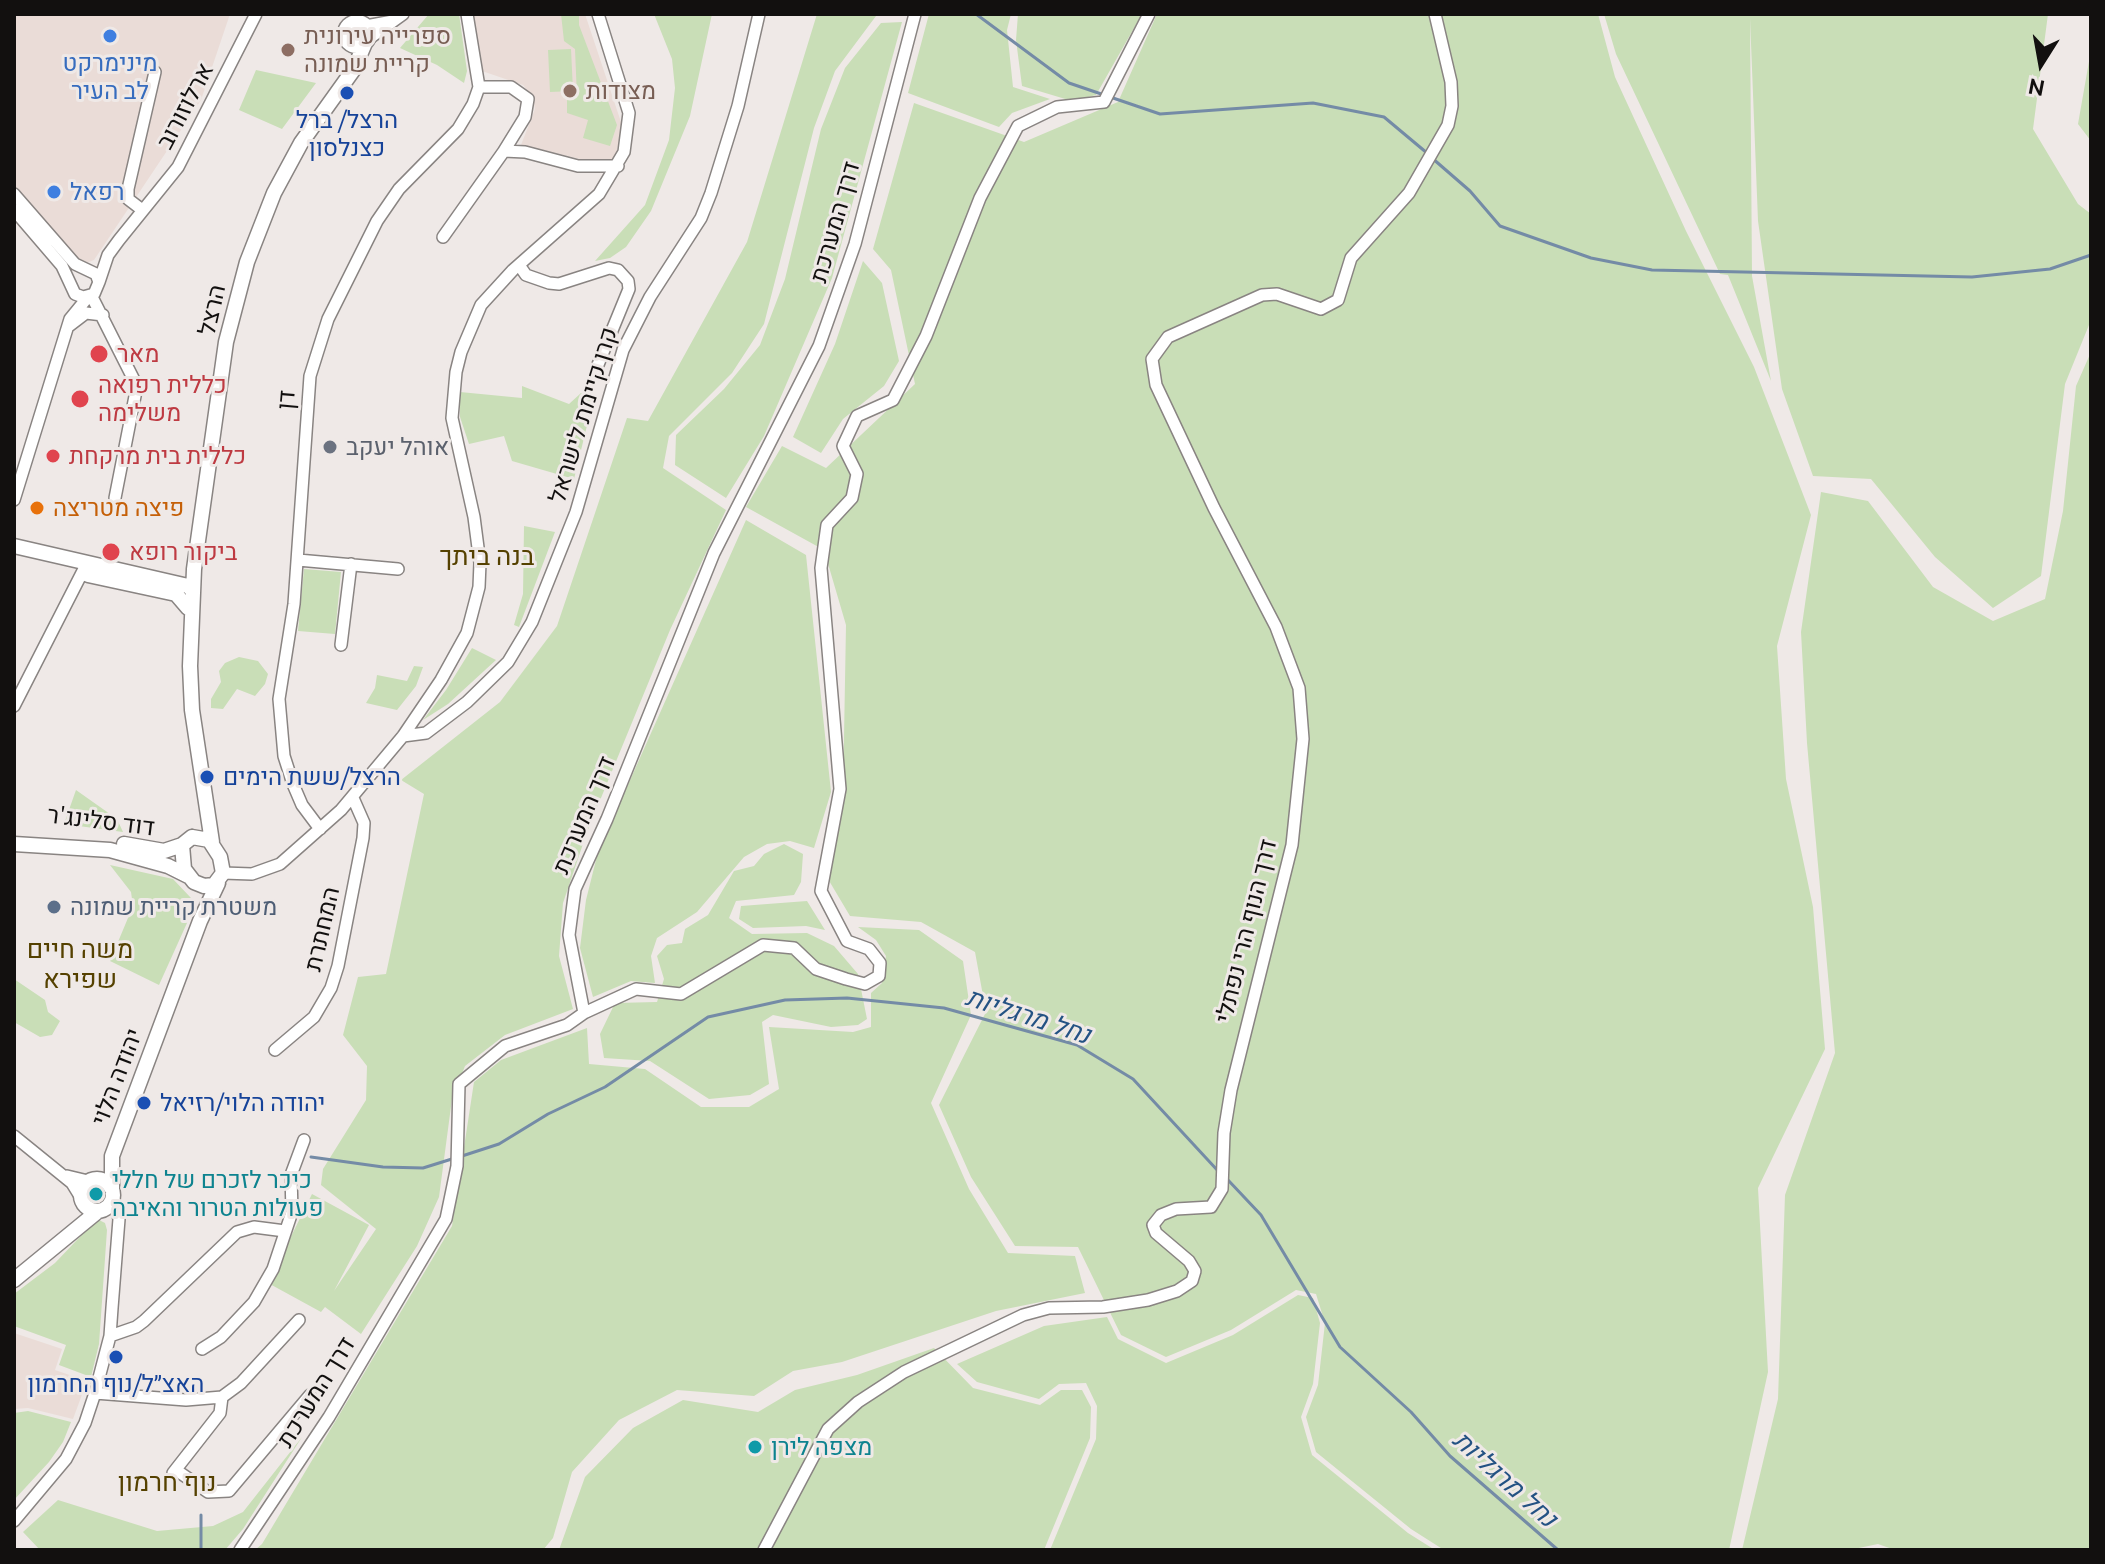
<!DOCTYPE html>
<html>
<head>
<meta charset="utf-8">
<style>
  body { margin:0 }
  #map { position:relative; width:2105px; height:1564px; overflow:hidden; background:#efe9e7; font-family:Ubuntu,sans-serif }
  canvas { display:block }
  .frame { position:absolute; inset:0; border:16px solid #12100f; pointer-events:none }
  .north { position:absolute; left:2001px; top:24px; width:80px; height:80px; -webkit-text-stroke:6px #efe9e7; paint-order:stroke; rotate:191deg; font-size:22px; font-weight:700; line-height:32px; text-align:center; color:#12100f }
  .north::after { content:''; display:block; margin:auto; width:28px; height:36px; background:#12100f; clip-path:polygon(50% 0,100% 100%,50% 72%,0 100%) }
</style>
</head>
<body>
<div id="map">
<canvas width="2105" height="1564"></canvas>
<div class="frame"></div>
<div class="north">N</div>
</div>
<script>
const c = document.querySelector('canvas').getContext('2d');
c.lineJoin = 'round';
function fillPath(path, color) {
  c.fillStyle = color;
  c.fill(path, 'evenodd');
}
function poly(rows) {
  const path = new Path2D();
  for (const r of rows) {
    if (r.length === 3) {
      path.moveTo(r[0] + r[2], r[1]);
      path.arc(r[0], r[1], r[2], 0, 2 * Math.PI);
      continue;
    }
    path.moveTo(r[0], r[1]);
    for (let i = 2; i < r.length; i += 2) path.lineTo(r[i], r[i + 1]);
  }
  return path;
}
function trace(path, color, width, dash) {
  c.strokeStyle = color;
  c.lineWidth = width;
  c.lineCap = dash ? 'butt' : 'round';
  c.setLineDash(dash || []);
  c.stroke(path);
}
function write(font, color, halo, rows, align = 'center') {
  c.font = font + ' Ubuntu,Heebo,sans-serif';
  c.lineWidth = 6;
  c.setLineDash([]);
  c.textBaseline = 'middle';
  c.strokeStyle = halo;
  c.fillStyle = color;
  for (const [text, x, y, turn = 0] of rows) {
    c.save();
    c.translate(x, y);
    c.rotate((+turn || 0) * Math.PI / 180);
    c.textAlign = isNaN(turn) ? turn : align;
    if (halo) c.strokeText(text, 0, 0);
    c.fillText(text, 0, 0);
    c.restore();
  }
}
fillPath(poly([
  [14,14,230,14,201,100,94,260,81,265,14,190],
  [472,14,585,14,622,125,615,160,580,159,521,145,535,109,533,97,523,85,482,71],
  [14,1333,62,1349,55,1370,87,1381,73,1419,28,1408,14,1409]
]), '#eadcd7');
fillPath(poly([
  [429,14,459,14,467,71,464,83,437,65,400,48],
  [561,14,579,14,579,25,617,125,610,146,583,138,588,120,567,113,567,98,577,97,575,49,564,41],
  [654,14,712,14,690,116,651,211,626,247,610,258,595,261,645,205,669,140,675,88,672,59],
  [817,14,883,14,876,16,835,71,814,128,764,324,732,373,669,436,663,468,726,510,670,630,587,832,563,903,559,956,573,1009,505,1035,465,1066,452,1099,439,1197,417,1246,361,1334,325,1307,321,1312,268,1283,312,1194,369,1225,334,1291,376,1229,321,1185,323,1169,366,1100,367,1066,343,1035,358,977,386,974,424,794,401,780,500,702,557,626,627,418,648,421,747,242],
  [929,14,1011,14,1007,30,1013,87,1050,99,1012,113,999,127,908,93],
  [1018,14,1142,14,1096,95,1072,101,1022,86,1016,40],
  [1157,14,1598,14,1615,77,1686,231,1754,367,1811,515,1777,646,1786,779,1813,907,1825,1049,1758,1188,1768,1372,1729,1550,1444,1550,1411,1529,1316,1452,1306,1417,1318,1385,1325,1323,1316,1294,1296,1290,1231,1330,1166,1357,1121,1335,1078,1247,1015,1246,971,1177,939,1105,986,1012,975,952,921,922,850,916,828,879,843,794,846,625,824,550,746,507,782,446,826,468,915,384,891,270,873,249,914,103,1024,142,1118,102],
  [1604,14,2048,14,2033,129,2078,204,2091,214,2091,320,2065,384,2041,576,1993,608,1935,557,1871,479,1813,476,1782,389,1758,221,1750,18,1752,276,1771,381,1728,275,1720,274,1616,54],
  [902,22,832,278,764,436,726,498,675,465,676,435,724,389,760,345,785,279,821,129,845,68,881,23],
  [571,49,573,91,550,92,548,50],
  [2091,50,2091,141,2078,124],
  [256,70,316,83,282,129,239,110],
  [863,261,882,283,899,361,884,386,843,419,821,453,793,437,835,344],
  [2091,352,2091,1550,1895,1550,1878,1544,1849,1550,1742,1550,1778,1399,1785,1195,1835,1053,1807,743,1801,632,1821,492,1868,501,1933,587,1993,621,2045,599,2063,511,2076,386],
  [522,386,569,404,581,393,593,401,574,479,512,461,504,436,469,444,460,417,460,392,522,398],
  [746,520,806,555,831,792,814,848,790,841,767,844,744,857,697,912,657,938,651,956,655,983,631,981,593,997,580,948,586,900,598,852],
  [524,526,555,532,519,627,514,625,523,594],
  [304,569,341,572,335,634,298,631],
  [472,648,496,660,448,704,423,720,446,690],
  [239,657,258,661,268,674,265,684,255,696,237,689,223,709,211,708,211,699,221,682,219,671,225,663],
  [414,666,423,667,416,686,397,710,366,703,375,688,377,675,407,681],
  [76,790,117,819,123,832,64,824],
  [784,844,803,854,801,882,794,895,736,901,729,918,752,934,807,933,834,946,858,974,867,1019,858,1025,831,1027,773,1015,762,1022,769,1084,750,1095,709,1099,650,1061,604,1058,600,1034,615,1003,657,1002,664,979,657,956,667,945,682,943,685,929,708,915,734,871,754,866,764,854],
  [110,865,173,879,191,898,187,923,159,985,110,961,133,906,131,892],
  [807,901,825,930,806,926,753,928,739,919,741,906],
  [858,927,919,930,963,961,971,1015,931,1103,969,1189,1008,1253,1075,1256,1085,1293,996,1311,842,1362,793,1371,754,1396,677,1390,619,1420,572,1472,553,1538,543,1550,255,1550,262,1544,452,1226,474,1082,501,1060,587,1028,589,1064,645,1069,701,1107,749,1107,779,1089,769,1027,853,1032,871,1027,871,993,882,983,886,956,876,940],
  [14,979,45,1000,48,1012,60,1021,52,1035,40,1037,14,1022],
  [97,1219,105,1223,107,1230,99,1344,91,1377,59,1365,66,1345,14,1326,14,1294,55,1263],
  [1298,1295,1313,1298,1320,1323,1313,1384,1301,1417,1312,1455,1408,1533,1435,1550,1050,1550,1096,1439,1097,1406,1086,1383,1059,1384,1039,1399,977,1382,957,1364,1044,1326,1107,1317,1118,1339,1166,1363,1233,1335],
  [934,1348,973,1388,1040,1405,1061,1390,1082,1390,1091,1407,1090,1438,1044,1550,559,1550,585,1477,633,1428,683,1400,758,1412,795,1390,857,1375],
  [28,1411,71,1422,63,1442,49,1462,14,1500,14,1413],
  [302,1437,243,1529,225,1550,40,1550,23,1532,58,1500,157,1531,213,1526,243,1512]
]), '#c9deb7');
trace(poly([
  [976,14,1069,83,1160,114,1313,103,1384,117,1427,153],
  [1432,158,1470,191,1500,226,1591,258,1652,270,1972,277,2050,269,2091,255],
  [462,1156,499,1144,548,1114,605,1087,708,1017,785,1000,847,998,944,1008,1077,1045,1133,1079,1219,1172],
  [311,1157,383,1167,423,1168,455,1158],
  [1228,1180,1261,1215,1340,1347,1411,1412,1450,1456,1558,1550],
  [201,1550,201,1515]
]), '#748ba6', 3);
const minor = poly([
  [366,26,393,21],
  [367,40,403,14],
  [479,87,511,87,528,99,525,117,504,151],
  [14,194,75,264,96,274,99,282,94,294,83,297,75,294,62,266,14,210],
  [141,209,128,199,128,189,155,72],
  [443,237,504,151,525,152,578,166,618,166],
  [519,265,526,275,549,283,559,284,609,268,618,270,628,281,629,289,595,372],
  [99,282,108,255,119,240,178,167,256,14],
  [91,295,137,386,115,498],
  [69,326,86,313,103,315],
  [14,500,70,319,88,297],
  [298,560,398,569],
  [341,645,351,564],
  [14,706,86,565],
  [403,736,426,733,467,702,508,662,532,622,576,512,623,350,650,297,701,218,711,193,738,106,759,14],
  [320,829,302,805,293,784,284,756,279,699,294,604,310,376,328,319,377,221,399,189,458,129,473,104,479,87,467,14],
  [223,873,252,874,280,864,341,810,403,736,441,680,467,633,479,587,480,563,474,517,452,418,456,372,461,352,481,305,513,270,599,194,624,152,629,113,598,14],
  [584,1013,636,989,681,994,763,945,794,948,816,969,846,979,865,984,879,976,880,963,869,949,847,941,821,891,840,789,821,568,827,525,852,498,857,474,843,446,857,416,893,400,926,336,980,198,1018,126,1057,107,1104,102,1149,14],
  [275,1050,314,1017,331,988,338,966,363,838,364,823,353,798],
  [14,1136,72,1183,80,1196],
  [67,1176,88,1181],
  [110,1336,136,1327,144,1321,237,1232,254,1227,285,1231],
  [202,1349,221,1337,254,1302,273,1269,292,1212,291,1175,304,1140],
  [95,1393,186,1400,222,1397,241,1383,299,1320],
  [176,1470,208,1492,229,1491,310,1395],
  [173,1473,220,1413,222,1397],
  [14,1521,66,1459,85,1423,95,1393,110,1336,112,1308,119,1219,113,1197],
  [240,1550,329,1417,446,1219,457,1166,459,1084,505,1046,567,1025,584,1013,569,935,575,889,607,819,714,553,819,346,855,244,915,14],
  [764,1550,828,1429,858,1402,904,1372,1023,1315,1049,1308,1103,1307,1148,1300,1177,1291,1192,1281,1195,1271,1189,1261,1156,1233,1153,1225,1161,1215,1176,1209,1211,1207,1222,1189,1224,1133,1231,1090,1292,845,1303,739,1299,688,1276,627,1214,508,1156,385,1152,359,1168,337,1262,295,1277,294,1321,309,1338,300,1351,258,1409,193,1448,125,1452,106,1451,82,1435,14]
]);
const tertiary = poly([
  [357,34,12],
  [14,546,188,586,193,591],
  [88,575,176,594,188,608],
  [192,837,209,840,220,857,223,873,214,885,204,886,194,882,184,869,182,845,192,837],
  [212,842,192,710,190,666,194,569,226,342,247,262,274,193,301,143,354,69,365,43],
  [14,844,110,850,168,866,188,876],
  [124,844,164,851,182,845],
  [97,1195,16],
  [112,1189,112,1156,200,921,218,883],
  [14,1280,97,1212]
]);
trace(minor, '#898482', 14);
trace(tertiary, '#898482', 17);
trace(minor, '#fff', 11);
trace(tertiary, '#fff', 14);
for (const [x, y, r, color] of [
  [110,36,8,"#3f7fe0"],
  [288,50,8,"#8d6e63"],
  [570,91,8,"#8d6e63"],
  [347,93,8,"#1a4fb4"],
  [54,192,8,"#3f7fe0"],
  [99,354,10,"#e0444e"],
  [80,399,10,"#e0444e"],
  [330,447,8,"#6b7280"],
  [53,456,8,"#e0444e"],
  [37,508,8,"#e8710a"],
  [111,552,10,"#e0444e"],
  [207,777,8,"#1a4fb4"],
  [54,907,8,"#5c6f8a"],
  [144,1103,8,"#1a4fb4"],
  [96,1194,8,"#0f9aa8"],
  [116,1357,8,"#1a4fb4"],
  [755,1447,8,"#0f9aa8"]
]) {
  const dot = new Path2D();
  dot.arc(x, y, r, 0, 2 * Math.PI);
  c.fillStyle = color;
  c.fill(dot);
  trace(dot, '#efe9e7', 3);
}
write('24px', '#785e54', '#efe9e7', [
  ["ספרייה עירונית",304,36],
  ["קריית שמונה",304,64],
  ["מצודות",586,91]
], 'left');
write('24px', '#366cbe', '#efe9e7', [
  ["מינימרקט",110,63],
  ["לב העיר",110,91],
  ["רפאל",70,192,"left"]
]);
write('24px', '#12100f', '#efe9e7', [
  ["ארלוזורוב",185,106,-62],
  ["דרך המערכת",835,222,-74],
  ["הרצל",212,310,-77],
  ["דן",286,400,-85],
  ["קרן קיימת לישראל",583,415,-73],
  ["דרך המערכת",584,815,-67],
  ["דוד סלינג'ר",101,821,7],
  ["המחתרת",322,929,-77],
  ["דרך הנוף הרי נפתלי",1246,931,-76],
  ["יהודה הלוי",117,1077,-69],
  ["דרך המערכת",316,1392,-58]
]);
write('24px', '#164399', '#efe9e7', [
  ["הרצל/ ברל",347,120],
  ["כצנלסון",347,148],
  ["הרצל/ששת הימים",223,777,"left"],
  ["יהודה הלוי/רזיאל",160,1103,"left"],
  ["האצ״ל/נוף החרמון",116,1384]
]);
write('24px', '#be3a42', '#efe9e7', [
  ["מאר",117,354],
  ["כללית רפואה",98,385],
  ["משלימה",98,413],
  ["כללית בית מרקחת",69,456],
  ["ביקור רופא",129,552]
], 'left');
write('24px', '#5b616d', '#efe9e7', [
  ["אוהל יעקב",346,447]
], 'left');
write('24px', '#c56008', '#efe9e7', [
  ["פיצה מטריצה",53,508]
], 'left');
write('24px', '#4e5e75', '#efe9e7', [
  ["משטרת קריית שמונה",70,907]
], 'left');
write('24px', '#0d838f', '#efe9e7', [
  ["כיכר לזכרם של חללי",112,1180],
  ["פעולות הטרור והאיבה",112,1208],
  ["מצפה לירן",771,1447]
], 'left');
write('26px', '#554100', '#efe9e7', [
  ["בנה ביתך",487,556],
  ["משה חיים",80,949],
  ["שפירא",80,979],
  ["נוף חרמון",167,1482]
]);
write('italic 26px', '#235283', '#efe9e7', [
  ["נחל מרגליות",1028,1016,18],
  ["נחל מרגליות",1505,1479,42]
]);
</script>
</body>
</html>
